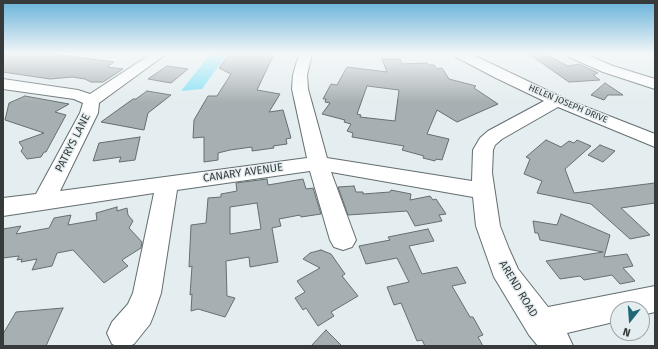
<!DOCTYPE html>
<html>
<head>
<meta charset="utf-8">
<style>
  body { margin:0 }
  #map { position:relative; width:658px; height:349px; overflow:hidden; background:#e4edef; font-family:"Fira Sans",sans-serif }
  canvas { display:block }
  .frame { position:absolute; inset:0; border:4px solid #363a3b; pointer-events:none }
  .north { position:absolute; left:610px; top:301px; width:40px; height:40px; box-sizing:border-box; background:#e4edef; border:1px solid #9ea5a7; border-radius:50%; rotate:197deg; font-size:11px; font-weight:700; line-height:16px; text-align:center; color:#363a3b }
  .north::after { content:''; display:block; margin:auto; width:14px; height:18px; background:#216876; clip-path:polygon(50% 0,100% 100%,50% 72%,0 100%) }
</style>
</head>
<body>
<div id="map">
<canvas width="658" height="349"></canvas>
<div class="frame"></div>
<div class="north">N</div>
</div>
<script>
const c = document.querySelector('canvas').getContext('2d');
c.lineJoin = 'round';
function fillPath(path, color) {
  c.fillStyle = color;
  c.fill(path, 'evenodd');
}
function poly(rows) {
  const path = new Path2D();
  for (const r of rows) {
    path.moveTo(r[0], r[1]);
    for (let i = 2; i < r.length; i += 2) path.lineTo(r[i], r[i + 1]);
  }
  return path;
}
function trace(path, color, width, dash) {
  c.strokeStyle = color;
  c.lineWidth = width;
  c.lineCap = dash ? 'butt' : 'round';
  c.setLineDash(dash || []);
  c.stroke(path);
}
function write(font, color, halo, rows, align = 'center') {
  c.font = font + ' "Fira Sans",sans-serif';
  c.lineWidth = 3;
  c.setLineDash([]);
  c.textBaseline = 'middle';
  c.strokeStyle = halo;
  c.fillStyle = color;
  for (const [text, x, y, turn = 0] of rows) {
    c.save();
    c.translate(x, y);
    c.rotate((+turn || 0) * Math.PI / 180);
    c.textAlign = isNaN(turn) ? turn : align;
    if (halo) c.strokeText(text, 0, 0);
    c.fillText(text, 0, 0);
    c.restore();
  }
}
fillPath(poly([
  [210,54,227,54,202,89,181,91]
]), '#85e1f6');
const building = poly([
  [9,54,53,54,114,62,107,67,123,69,103,82,91,82,85,79,72,77,50,79,3,72,3,56,9,54],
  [229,54,274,54,257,90,280,94,269,112,283,110,291,138,286,139,287,144,273,146,274,148,252,151,252,147,230,150,218,153,218,160,204,162,204,137,193,138,194,120,208,96,217,96,231,74,219,68,229,54],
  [529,54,545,54,568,66,579,64,598,73,593,75,600,80,569,82,529,54],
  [382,59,400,59,402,64,427,63,429,65,434,65,437,69,442,68,449,79,476,86,474,88,498,104,457,122,437,110,427,134,449,139,442,160,436,159,435,161,423,158,424,156,402,150,404,146,352,137,353,133,347,131,351,124,344,122,345,120,322,114,330,103,325,102,326,99,323,99,331,84,337,85,347,67,387,72,382,59],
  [367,86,399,90,395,121,360,117,361,115,357,114,367,86],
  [167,66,188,69,171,83,148,79,167,66],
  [605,83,623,95,608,95,604,100,591,95,605,83],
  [147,91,171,95,148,113,144,130,101,122,133,99,136,99,147,91],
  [25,96,69,104,55,112,66,115,46,152,44,152,41,157,27,159,21,151,23,148,19,142,44,133,5,120,9,103,25,96],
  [140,137,135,160,119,162,121,157,93,161,99,143,140,137],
  [546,140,561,147,569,141,574,143,577,140,591,146,565,169,574,193,655,183,655,203,621,208,650,235,630,239,591,204,537,193,542,181,524,174,530,159,526,157,546,140],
  [600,145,615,151,603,162,588,155,600,145],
  [267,179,268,185,303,179,306,189,313,188,321,214,301,217,300,215,279,219,281,226,272,228,278,262,250,267,249,257,226,261,227,296,235,298,225,317,198,309,191,311,192,294,190,295,192,266,189,267,191,225,206,223,208,198,221,197,221,194,237,191,236,183,267,179],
  [257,203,261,229,230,234,230,207,257,203],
  [354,186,356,192,363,192,363,194,390,192,391,190,411,194,410,200,430,196,433,200,436,199,446,214,439,215,442,221,415,226,407,211,348,215,338,187,354,186],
  [117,207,117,211,127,208,128,215,133,221,129,228,142,242,141,248,122,260,128,266,104,283,73,250,57,253,52,266,32,270,37,259,21,262,22,259,17,260,19,256,3,258,3,229,21,226,16,234,49,228,54,218,71,215,68,225,97,220,96,213,117,207],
  [561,214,610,235,604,257,627,254,633,266,623,268,635,281,620,284,612,275,584,280,580,276,560,279,546,261,603,252,540,240,538,233,535,233,533,221,557,225,561,214],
  [428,229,434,241,409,246,422,274,457,267,466,283,452,286,470,317,473,317,483,335,478,337,483,346,425,346,422,340,417,341,401,303,394,305,387,287,409,282,397,258,366,264,359,246,390,240,388,237,428,229],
  [321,250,331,254,345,274,342,276,358,296,331,312,334,316,318,326,306,308,303,310,295,298,305,292,297,281,320,268,303,259,310,253,321,250],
  [63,308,46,346,3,346,3,334,16,312,63,308],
  [326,330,342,346,311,346,326,330]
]);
fillPath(building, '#a6afb1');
trace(building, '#656e70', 1);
const minor = poly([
  [151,54,166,54,99,103,98,113,60,191,307,158,292,89,293,75,299,54,312,54,307,75,308,89,327,158,472,181,473,150,480,138,488,131,544,101,496,78,456,57,454,54,471,54,563,98,655,134,655,147,558,107,502,139,495,145,493,150,492,173,500,226,509,249,518,269,548,307,655,286,655,312,642,315,642,309,618,309,618,321,567,333,573,346,538,346,529,335,494,277,476,226,473,197,331,172,356,240,352,247,343,250,334,247,330,240,310,171,177,190,161,293,154,314,150,324,134,344,129,346,117,346,112,344,107,333,112,322,128,304,133,293,154,193,3,216,3,198,36,194,80,113,83,103,74,99,3,89,3,79,78,90,90,94,151,54],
  [567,54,585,54,613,66,655,79,655,89,603,72,569,57,567,54]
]);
trace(minor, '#646d6f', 2);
fillPath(minor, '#fff');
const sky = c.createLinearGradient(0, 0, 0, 103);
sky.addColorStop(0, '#66b1d9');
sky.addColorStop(0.52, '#f3f7f8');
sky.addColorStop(1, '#f3f7f800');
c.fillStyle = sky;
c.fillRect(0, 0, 658, 103);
write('9px', '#363a3b', '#e4edef', [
  ["HELEN JOSEPH DRIVE",568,104,23]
]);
write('11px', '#363a3b', '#e4edef', [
  ["PATRYS LANE",73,143,-63],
  ["CANARY AVENUE",243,173,-8],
  ["AREND ROAD",518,289,59]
]);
</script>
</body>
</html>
